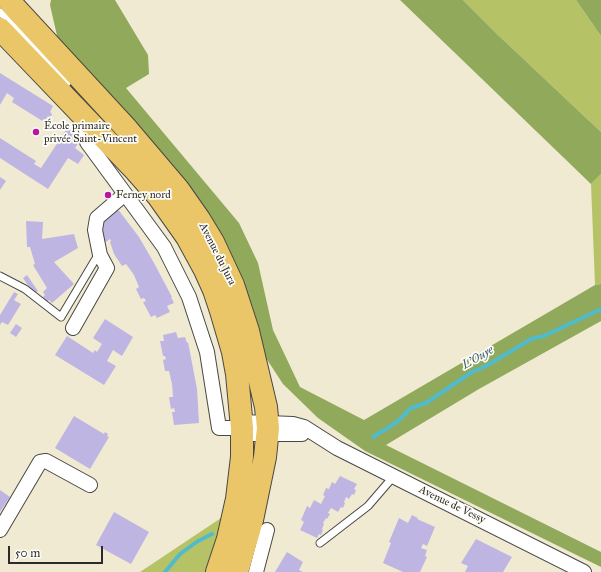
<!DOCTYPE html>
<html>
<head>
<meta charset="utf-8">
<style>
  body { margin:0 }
  #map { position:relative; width:601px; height:572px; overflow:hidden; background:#f1ead2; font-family:"IM FELL Great Primer",serif }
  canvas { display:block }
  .scale { position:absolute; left:8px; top:546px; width:95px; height:18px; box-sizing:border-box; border:2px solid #2b2b2b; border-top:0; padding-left:5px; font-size:12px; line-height:14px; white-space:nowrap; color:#2b2b2b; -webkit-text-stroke:3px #fdfcf7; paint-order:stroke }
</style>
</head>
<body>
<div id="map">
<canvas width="601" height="572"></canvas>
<div class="scale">50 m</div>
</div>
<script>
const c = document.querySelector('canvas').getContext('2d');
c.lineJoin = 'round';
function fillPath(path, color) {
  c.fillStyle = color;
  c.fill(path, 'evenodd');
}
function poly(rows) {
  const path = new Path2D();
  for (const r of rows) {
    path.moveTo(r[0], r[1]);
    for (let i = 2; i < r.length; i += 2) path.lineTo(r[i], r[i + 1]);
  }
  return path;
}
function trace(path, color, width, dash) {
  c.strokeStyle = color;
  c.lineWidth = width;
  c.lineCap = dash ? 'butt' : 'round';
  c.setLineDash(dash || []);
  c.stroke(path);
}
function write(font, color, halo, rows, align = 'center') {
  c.font = font + ' "IM FELL Great Primer",serif';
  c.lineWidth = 3.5;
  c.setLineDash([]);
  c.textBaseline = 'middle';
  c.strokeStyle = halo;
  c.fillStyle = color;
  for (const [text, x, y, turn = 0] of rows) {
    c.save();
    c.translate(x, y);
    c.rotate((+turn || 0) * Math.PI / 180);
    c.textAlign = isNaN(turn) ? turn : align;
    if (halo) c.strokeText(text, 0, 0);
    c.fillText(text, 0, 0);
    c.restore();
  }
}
fillPath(poly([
  [463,0,576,0,601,36,601,132,497,34],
  [601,174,601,284,595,285,591,184],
  [224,516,212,572,140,572]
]), '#b5c366');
fillPath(poly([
  [51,0,115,0,148,55,149,74,126,88,239,223,258,263,273,330,300,387,364,420,595,285,601,284,601,321,479,389,386,445,601,552,601,567,365,451,318,418,283,384,58,40,50,5],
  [400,0,463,0,497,34,601,132,601,174,591,184],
  [576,0,601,0,601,36]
]), '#90a95b');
trace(poly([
  [373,437,397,422,411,408,426,403,472,372,488,365,531,339,544,336,601,309],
  [165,572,180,554,198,541,212,534]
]), '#50bbcb', 4);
fillPath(poly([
  [0,73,53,106,50,112,52,114,52,115,49,117,48,116,44,122,12,102,14,98,7,93,0,105],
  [68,127,79,142,75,148,84,155,78,164,68,158,48,189,0,158,0,138,36,161,34,164,41,168],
  [0,177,6,181,0,190],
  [109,190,113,195,106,200,103,195],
  [117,208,139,237,154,263,172,297,171,297,174,303,167,306,170,312,157,318,155,315,151,317,143,302,146,301,144,298,141,299,136,289,139,287,134,275,126,264,122,266,114,254,110,242,111,241,110,239,103,244,100,225],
  [26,221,43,222,42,239,74,234,78,248,54,262,74,284,52,303,49,300,47,302,42,298,45,295,43,292,47,288,33,265,35,264,30,247,27,247],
  [27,275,38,291,34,294,23,278],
  [14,292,18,294,14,300,21,304,8,325,2,322,0,325,0,315],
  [105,319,133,337,122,356,113,350,107,361,116,366,104,385,55,355,67,336,93,353,95,350,97,352,102,344,93,338],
  [16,324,22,328,16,337,10,333],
  [176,332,178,338,185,337,187,343,188,342,197,389,199,423,174,425,172,412,175,412,174,408,171,409,169,397,173,397,172,384,169,371,165,371,163,360,166,359,165,356,163,356,160,341,164,341,163,335],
  [74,416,104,434,105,432,108,434,107,436,109,437,90,469,55,448],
  [340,476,357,484,354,489,356,490,354,495,352,494,349,499,346,497,344,502,345,503,343,508,341,507,338,512,331,508,328,513,330,514,327,519,326,518,323,523,324,524,322,529,323,530,321,535,319,534,317,538,300,530,304,522,301,520,307,506,310,508,314,500,321,504,325,496,323,495,326,488,329,489,332,482,335,484],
  [0,490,10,497,0,512],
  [114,512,149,532,131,564,96,545],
  [412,515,418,518,417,519,435,527,427,546,423,544,421,548,427,550,425,556,427,557,420,572,403,572,383,563,391,543,389,542,399,518,408,523],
  [476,539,512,557,503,572,465,572,468,566,461,563],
  [287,552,303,562,299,570,303,572,275,572]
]), '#bfb5e2');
const service = poly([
  [0,12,67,83],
  [0,276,25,289,61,317,95,260,100,255],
  [320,543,368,506,393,477]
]);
const minor = poly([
  [85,118,87,142,164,247,189,297,207,352,219,428,242,428],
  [73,328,107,268,100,255,95,230,97,218,125,194],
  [242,422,293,424,304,427,337,448,584,572],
  [242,434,302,434],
  [0,530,40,462,46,461,90,485],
  [256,572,267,530]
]);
const primary = poly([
  [8,0,127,129,178,189,199,219,213,242,233,285,248,331,266,407,268,428,265,457,252,520,237,572],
  [0,29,136,171,158,196,187,237,205,270,214,290,221,311,233,352,237,374,242,428,242,457,237,499,228,539,217,572]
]);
trace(service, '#494844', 9);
trace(minor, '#494844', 16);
trace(primary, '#494844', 24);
trace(service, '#fff', 7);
trace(minor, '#fff', 14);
trace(primary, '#ebc669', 22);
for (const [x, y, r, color] of [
  [36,132,4,"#b5179e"],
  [108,195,4,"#b5179e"]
]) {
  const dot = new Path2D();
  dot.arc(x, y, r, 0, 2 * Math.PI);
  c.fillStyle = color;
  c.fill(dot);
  trace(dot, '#fdfcf7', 1.5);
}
write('11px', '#2b2b2b', '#fdfcf7', [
  ["École primaire",44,126],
  ["privée Saint-Vincent",44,139],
  ["Ferney nord",116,195]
], 'left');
write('11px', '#2b2b2b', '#fdfcf7', [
  ["Avenue du Jura",217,254,63],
  ["Avenue de Vessy",452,505,26]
]);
write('italic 12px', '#385d63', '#fdfcf7', [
  ["L'Ouye",478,358,-30]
]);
</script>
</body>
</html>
